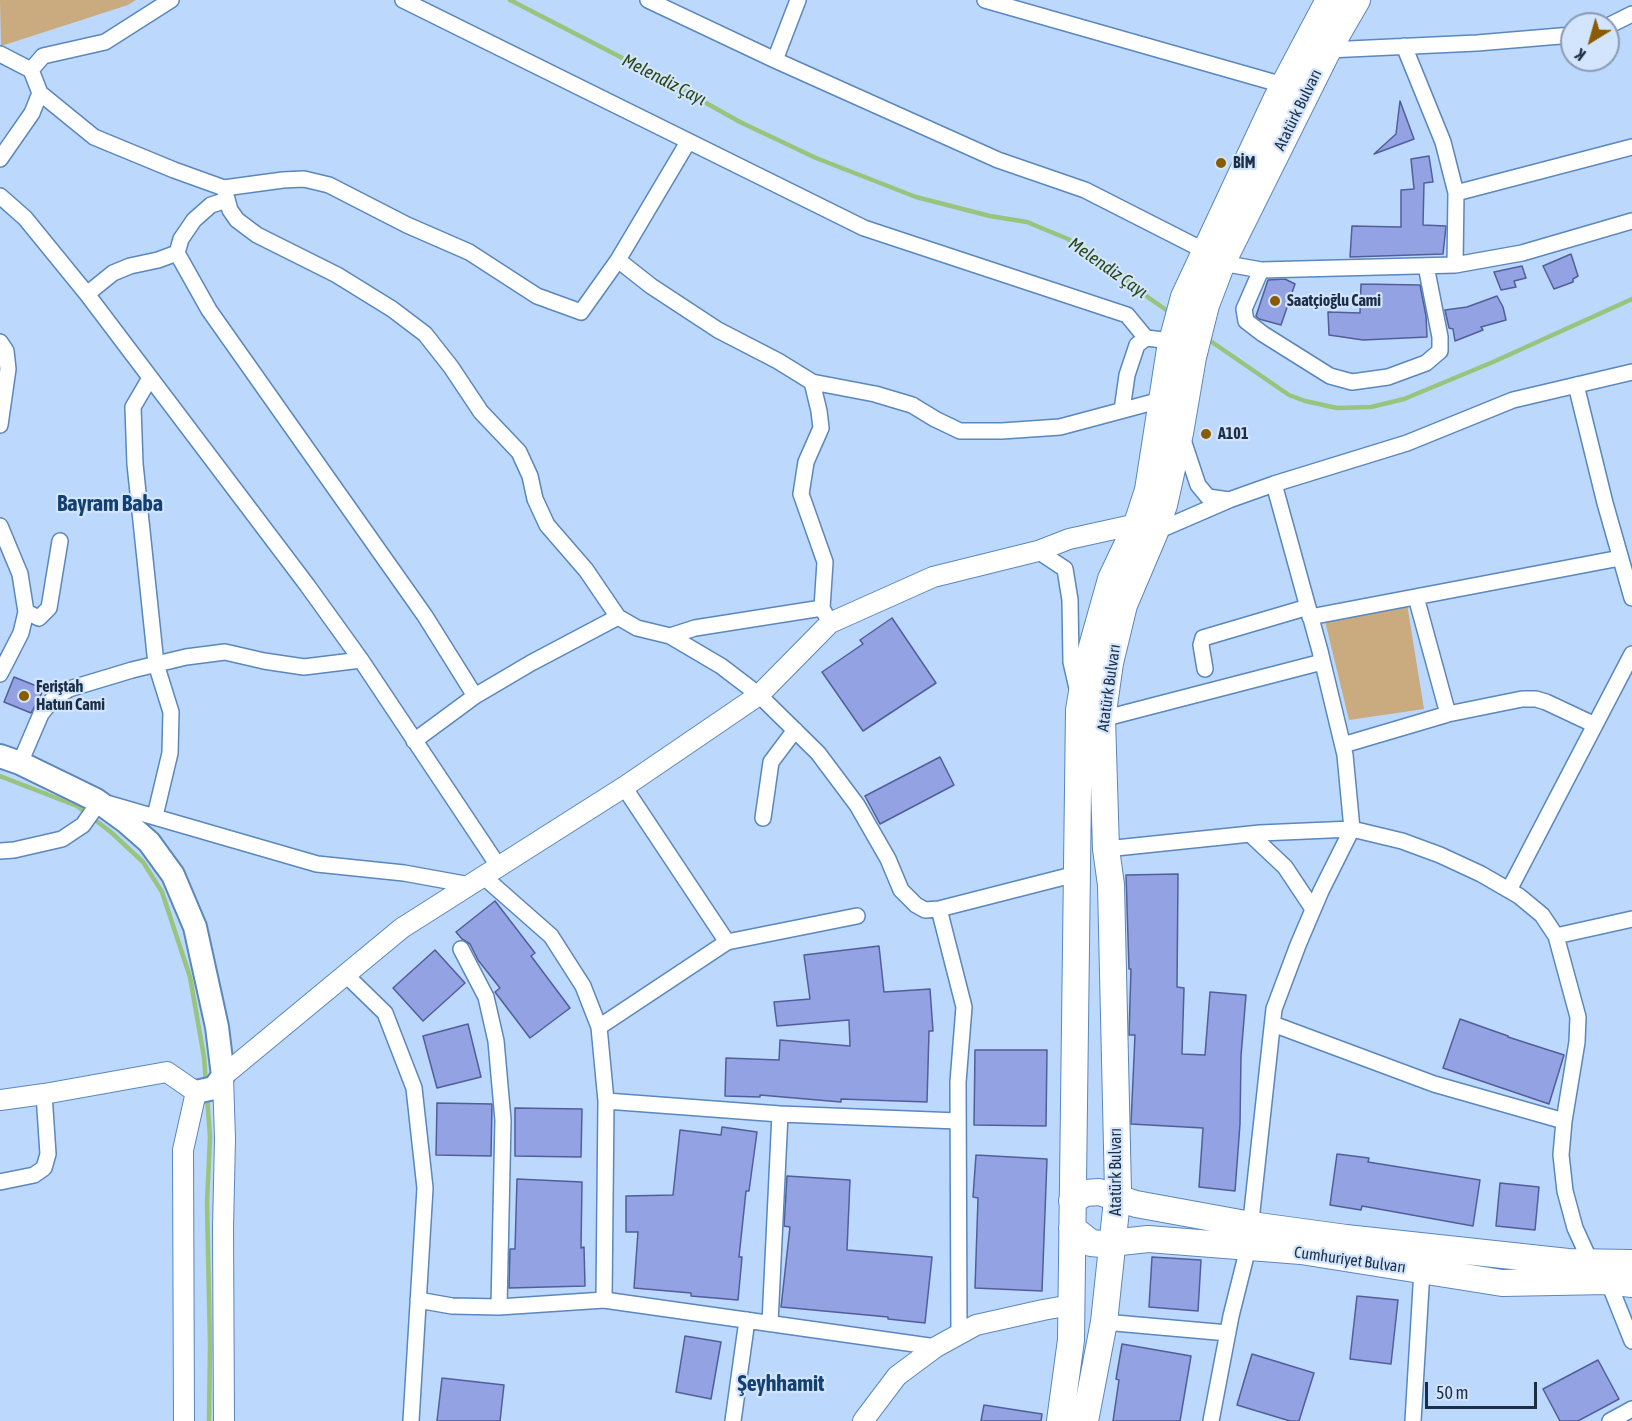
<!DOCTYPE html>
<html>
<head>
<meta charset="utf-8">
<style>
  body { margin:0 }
  #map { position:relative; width:1632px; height:1421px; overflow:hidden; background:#bcd8fc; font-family:"Asap Condensed",sans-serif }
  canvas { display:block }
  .north { position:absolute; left:1560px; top:12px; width:60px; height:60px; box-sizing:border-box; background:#d2e5fd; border:2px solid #899cb3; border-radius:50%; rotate:217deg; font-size:16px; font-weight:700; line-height:24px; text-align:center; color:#1c2e45 }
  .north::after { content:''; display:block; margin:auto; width:21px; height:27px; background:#8a5b01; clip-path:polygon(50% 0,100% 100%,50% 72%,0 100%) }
  .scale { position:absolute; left:1425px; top:1382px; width:112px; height:27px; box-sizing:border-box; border:3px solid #1c2e45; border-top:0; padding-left:8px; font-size:18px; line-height:21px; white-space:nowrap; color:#1c2e45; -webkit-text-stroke:4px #d2e5fd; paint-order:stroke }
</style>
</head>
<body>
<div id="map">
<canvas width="1632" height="1421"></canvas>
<div class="north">K</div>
<div class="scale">50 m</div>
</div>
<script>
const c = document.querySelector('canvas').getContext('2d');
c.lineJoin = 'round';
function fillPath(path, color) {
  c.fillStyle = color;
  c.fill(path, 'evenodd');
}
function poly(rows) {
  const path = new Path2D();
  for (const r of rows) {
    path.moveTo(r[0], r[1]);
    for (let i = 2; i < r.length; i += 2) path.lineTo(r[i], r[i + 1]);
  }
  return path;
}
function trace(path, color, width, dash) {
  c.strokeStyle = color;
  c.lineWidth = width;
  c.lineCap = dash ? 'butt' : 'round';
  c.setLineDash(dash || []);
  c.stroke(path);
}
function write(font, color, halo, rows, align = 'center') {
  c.font = font + ' "Asap Condensed",sans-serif';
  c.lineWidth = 4.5;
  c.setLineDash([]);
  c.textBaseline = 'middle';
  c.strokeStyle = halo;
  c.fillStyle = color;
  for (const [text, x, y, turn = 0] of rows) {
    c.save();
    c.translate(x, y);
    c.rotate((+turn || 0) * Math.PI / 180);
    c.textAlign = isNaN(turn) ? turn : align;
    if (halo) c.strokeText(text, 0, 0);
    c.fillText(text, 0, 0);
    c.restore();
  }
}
fillPath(poly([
  [0,0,136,0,128,5,1,46],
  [1407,604,1424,709,1349,720,1325,621]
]), '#caaa7f');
trace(poly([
  [510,0,665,80,740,122,816,158,916,197,990,216,1027,222,1068,239,1108,265,1149,298,1172,314],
  [1206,338,1289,395,1305,401,1337,408,1371,407,1404,399,1493,362,1632,299],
  [0,776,77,806,112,833,143,862,162,892,190,977,204,1057,206,1084],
  [207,1095,210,1137,207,1203,210,1345,209,1421]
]), '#98c47d', 4.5);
const building = poly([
  [1400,101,1414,139,1374,154,1396,134,1400,101],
  [1429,156,1433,182,1424,183,1423,225,1446,226,1443,254,1350,257,1352,226,1401,227,1401,190,1414,189,1411,159,1429,156],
  [1571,254,1578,276,1573,279,1573,282,1554,289,1543,266,1571,254],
  [1522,266,1526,278,1514,281,1516,287,1501,290,1494,272,1522,266],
  [1285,279,1295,284,1281,325,1259,319,1256,316,1268,280,1285,279],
  [1361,284,1420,285,1426,316,1427,337,1363,340,1329,335,1328,312,1360,313,1361,284],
  [1497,296,1503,307,1506,320,1481,327,1483,330,1455,341,1453,329,1449,328,1445,310,1467,307,1497,296],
  [892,618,936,683,863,731,822,672,863,644,860,640,892,618],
  [14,677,44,689,31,713,4,702,14,677],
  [940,757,954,785,880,824,865,796,940,757],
  [1178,874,1177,987,1184,988,1182,1054,1205,1055,1210,992,1246,995,1241,1056,1240,1124,1235,1191,1199,1187,1203,1128,1131,1124,1135,1035,1129,1035,1131,969,1129,969,1126,875,1178,874],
  [495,901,535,953,531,956,570,1008,530,1038,495,992,500,988,478,960,470,944,462,939,456,932,495,901],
  [879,946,884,992,930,989,933,1031,929,1031,927,1102,841,1099,841,1102,760,1095,760,1097,725,1096,726,1058,779,1060,780,1040,850,1046,849,1020,777,1026,774,1002,810,999,804,955,879,946],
  [435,950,465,983,423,1021,393,988,435,950],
  [1460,1019,1508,1036,1508,1037,1564,1055,1549,1104,1443,1068,1460,1019],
  [468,1024,481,1077,437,1088,423,1036,468,1024],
  [975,1050,1047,1050,1046,1126,974,1125,975,1050],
  [437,1103,492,1104,491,1156,436,1155,437,1103],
  [515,1108,582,1109,581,1157,515,1156,515,1108],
  [722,1127,757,1132,749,1191,746,1191,739,1257,742,1257,738,1300,691,1296,691,1293,634,1288,638,1232,626,1232,626,1196,673,1195,680,1130,721,1135,722,1127],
  [1337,1154,1369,1158,1368,1162,1480,1180,1473,1226,1362,1206,1361,1210,1330,1205,1337,1154],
  [976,1155,1047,1159,1042,1291,975,1288,978,1198,973,1197,976,1155],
  [787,1176,850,1180,847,1250,932,1257,925,1323,888,1319,888,1317,781,1307,790,1227,784,1226,787,1176],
  [517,1179,582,1182,581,1248,584,1247,585,1286,509,1288,510,1249,515,1249,517,1179],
  [1500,1183,1539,1187,1535,1230,1496,1226,1500,1183],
  [1152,1257,1201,1260,1198,1311,1149,1307,1152,1257],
  [1357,1296,1398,1300,1391,1364,1350,1359,1357,1296],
  [685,1336,721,1342,711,1399,676,1392,685,1336],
  [1122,1344,1191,1356,1180,1421,1113,1421,1119,1380,1116,1379,1122,1344],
  [1252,1354,1314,1373,1299,1421,1290,1421,1237,1405,1252,1354],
  [1598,1360,1619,1399,1578,1421,1560,1421,1543,1389,1598,1360],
  [442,1378,504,1385,500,1421,437,1421,442,1378],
  [984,1405,1042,1414,1041,1421,981,1421,984,1405]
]);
fillPath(building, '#93a2e3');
trace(building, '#525e9a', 1.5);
const minor = poly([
  [403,0,864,228,1127,315,1146,338],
  [648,0,775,60,998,160,1085,190,1205,251],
  [985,0,1283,85],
  [1608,26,1632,14],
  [1404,46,1443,142,1456,193,1455,265],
  [1328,50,1477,43,1572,35],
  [0,54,31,70,40,93,94,137,174,170,224,188,283,180,304,179,329,185,407,225,469,252,537,296,581,312,618,260,651,286,718,330,778,361,812,382,875,394,912,405,935,419,960,431,1002,431,1060,427,1161,400],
  [775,60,798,0],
  [31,70,43,56,105,42,171,0],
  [0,159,32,113,40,93],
  [224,188,230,210,237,220,257,235,337,275,392,309,425,334,451,367,481,412,519,452,530,476,535,499,547,525,586,570,618,617,637,628,670,636,695,628,822,608,830,623],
  [1456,193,1632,147],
  [0,196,25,218,87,294,307,585,361,660,499,867],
  [227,200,211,205,194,220,181,239,177,253,209,310,425,616,475,696],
  [618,260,688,142],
  [1222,263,1261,270,1455,265,1522,253,1632,221],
  [1261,270,1244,309,1246,321,1263,334,1330,376,1352,382,1388,377,1426,363,1440,351,1440,337,1426,266],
  [87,294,113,273,130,266,158,260,177,253],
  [0,342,6,351,8,369,0,425],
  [150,378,133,407,135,464,156,664,171,712,170,753,155,816],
  [812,382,819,411,821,428,806,462,801,494,825,562,822,608],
  [1576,385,1605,503,1632,598],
  [1122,410,1127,375,1137,345,1146,338,1172,341],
  [1182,437,1198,485,1208,497,1229,500],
  [0,526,20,574,26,612,21,633,0,674],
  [1155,532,1229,500,1274,484,1407,443,1513,400,1632,372],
  [1038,551,1065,569,1070,600,1071,662,1077,688],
  [1416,597,1448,714],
  [26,612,39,618,49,608,60,541],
  [1310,617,1620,558],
  [670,636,721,666,759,695,818,753,857,805,888,859,901,890,916,905,925,910,939,909,1076,874],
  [1205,669,1201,645,1203,638,1308,607],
  [1102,719,1322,662],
  [414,741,475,696,531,663,618,617],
  [1343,745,1448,714,1522,699,1536,699,1546,702,1595,725],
  [20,763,41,714,52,700,69,689,132,670,186,657,225,652,264,661,304,667,361,660],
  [624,787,727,942],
  [763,818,771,762,795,730],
  [1250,834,1285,867,1313,909],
  [1106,849,1260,833,1352,829,1402,841,1440,855,1481,874,1519,896,1542,915,1556,936],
  [0,851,14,850,62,839,83,825,95,808,96,800,317,864,404,873,470,885],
  [484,877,551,936,583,986,599,1027,606,1101,604,1300],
  [1509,890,1632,654],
  [939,909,964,1007,958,1082,959,1334],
  [1632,919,1556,936,1578,1017,1577,1042,1564,1121,1561,1155,1565,1191,1575,1228,1591,1263,1608,1281,1632,1341],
  [461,949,486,997,496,1041,503,1120,499,1307],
  [346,975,385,1013,414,1088,425,1188,411,1421],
  [1273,1024,1434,1084,1564,1121],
  [599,1027,727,942,857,916],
  [606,1101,780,1114,958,1121],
  [0,1182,34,1175,44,1168,48,1154,44,1094],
  [418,1300,452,1306,499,1307,604,1300,936,1347],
  [1104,1322,1228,1333],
  [770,1323,780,1114],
  [733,1421,747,1320],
  [1211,1421,1231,1316,1248,1248,1274,1009,1298,945,1321,891,1352,829,1345,755,1320,651,1274,484],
  [1413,1421,1422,1270],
  [1610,1421,1632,1409]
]);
const tertiary = poly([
  [0,1100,44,1094,167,1072,196,1092,183,1150,184,1421],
  [224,1421,223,1228,225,1139,223,1076,402,928,624,787,759,695,830,623,933,577,1038,551,1069,539,1137,524],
  [863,1421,897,1376,936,1347,976,1325,1043,1310,1071,1305]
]);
const secondary = poly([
  [0,756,20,763,96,800,125,821,149,842,173,875,195,927,217,1027,223,1076,214,1088,196,1092]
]);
const primary = poly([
  [1072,1201,1085,1193,1099,1192,1136,1204,1251,1225,1346,1238,1568,1262,1632,1263],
  [1072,1228,1091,1243,1102,1244,1148,1239,1301,1251,1502,1283,1608,1281,1632,1284],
  [1060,1421,1071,1340,1079,710,1086,668,1111,579,1137,524,1148,490,1170,349,1184,297,1277,98,1329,0],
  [1085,1421,1104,1322,1118,1191,1111,885,1106,849,1102,719,1110,663,1124,605,1155,532,1164,505,1180,433,1193,357,1206,305,1222,263,1328,50,1357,0]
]);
trace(minor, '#5a87bd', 18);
trace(tertiary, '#5a87bd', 22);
trace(secondary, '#5a87bd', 26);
trace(primary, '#5a87bd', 28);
trace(minor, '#fff', 15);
trace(tertiary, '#fff', 20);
trace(secondary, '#fff', 22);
trace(primary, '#fff', 26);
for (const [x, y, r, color] of [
  [1221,163,6,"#8a5b01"],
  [1275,301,6,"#8a5b01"],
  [1206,434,6,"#8a5b01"],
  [24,696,6,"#8a5b01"]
]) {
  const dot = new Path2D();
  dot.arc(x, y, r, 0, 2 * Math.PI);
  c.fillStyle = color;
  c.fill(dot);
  trace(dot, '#d2e5fd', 2);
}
write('16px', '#1c2e45', '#d2e5fd', [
  ["Atatürk Bulvarı",1298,110,-64],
  ["Atatürk Bulvarı",1109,688,-82],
  ["Atatürk Bulvarı",1116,1172,-90],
  ["Cumhuriyet Bulvarı",1350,1260,8]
]);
write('bold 16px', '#1c2e45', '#d2e5fd', [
  ["BİM",1233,163],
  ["Saatçioğlu Cami",1287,301],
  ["A101",1218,434],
  ["Feriştah",36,687],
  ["Hatun Cami",36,705]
], 'left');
write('italic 18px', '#294514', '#d2e5fd', [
  ["Melendiz Çayı",664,80,27],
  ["Melendiz Çayı",1108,268,35]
]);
write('bold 22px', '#143f71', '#d2e5fd', [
  ["Bayram Baba",110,504],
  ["Şeyhhamit",781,1384]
]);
</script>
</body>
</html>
